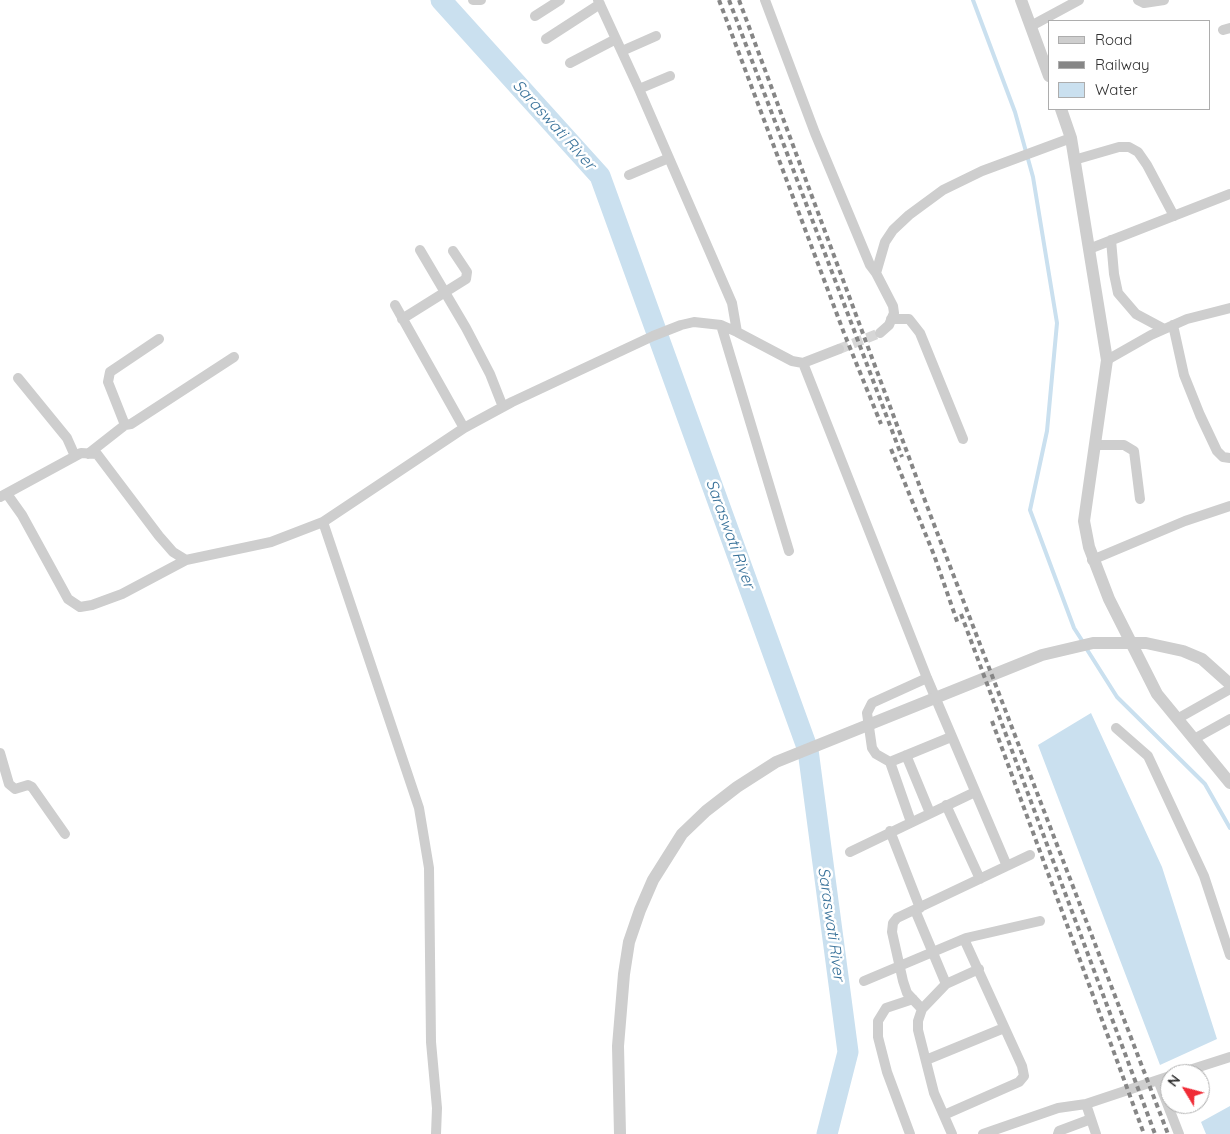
<!DOCTYPE html>
<html>
<head>
<meta charset="utf-8">
<style>
  body { margin:0 }
  #map { position:relative; width:1230px; height:1134px; overflow:hidden; background:#fff; font-family:Quicksand,sans-serif }
  canvas { display:block }
  .legend { position:absolute; left:1048px; top:20px; width:162px; height:90px; box-sizing:border-box; background:#fff; border:1px solid #adadad; margin:0; padding:6px 9px; list-style:none; font-size:15px; color:#313131 }
  .legend li { display:flex; align-items:center; gap:10px; height:25px }
  .legend b { width:25px; border:1px solid #adadad }
  .north { position:absolute; left:1160px; top:1064px; width:50px; height:50px; box-sizing:border-box; background:#fff; border:1px solid #adadad; border-radius:50%; rotate:307deg; font-size:14px; font-weight:700; line-height:20px; text-align:center; color:#313131 }
  .north::after { content:''; display:block; margin:auto; width:18px; height:22px; background:#f02b36; clip-path:polygon(50% 0,100% 100%,50% 72%,0 100%) }
</style>
</head>
<body>
<div id="map">
<canvas width="1230" height="1134"></canvas>
<ul class="legend">
<li><b style="height:6px;background:#cecece"></b>Road</li>
<li><b style="height:6px;background:#868686"></b>Railway</li>
<li><b style="height:14px;background:#cae0ef"></b>Water</li>
</ul>
<div class="north">N</div>
</div>
<script>
const c = document.querySelector('canvas').getContext('2d');
c.lineJoin = 'round';
function fillPath(path, color) {
  c.fillStyle = color;
  c.fill(path, 'evenodd');
}
function poly(rows) {
  const path = new Path2D();
  for (const r of rows) {
    path.moveTo(r[0], r[1]);
    for (let i = 2; i < r.length; i += 2) path.lineTo(r[i], r[i + 1]);
  }
  return path;
}
function trace(path, color, width, dash) {
  c.strokeStyle = color;
  c.lineWidth = width;
  c.lineCap = dash ? 'butt' : 'round';
  c.setLineDash(dash || []);
  c.stroke(path);
}
function write(font, color, halo, rows, align = 'center') {
  c.font = font + ' Quicksand,sans-serif';
  c.lineWidth = 5;
  c.setLineDash([]);
  c.textBaseline = 'middle';
  c.strokeStyle = halo;
  c.fillStyle = color;
  for (const [text, x, y, turn = 0] of rows) {
    c.save();
    c.translate(x, y);
    c.rotate((+turn || 0) * Math.PI / 180);
    c.textAlign = isNaN(turn) ? turn : align;
    if (halo) c.strokeText(text, 0, 0);
    c.fillText(text, 0, 0);
    c.restore();
  }
}
fillPath(poly([
  [1091,713,1162,867,1217,1039,1160,1065,1038,745],
  [1230,1106,1230,1134,1206,1134,1201,1122]
]), '#cae0ef');
trace(poly([
  [973,0,1015,112,1033,177,1057,323,1047,431,1030,510,1074,628,1083,642],
  [1086,648,1117,697,1205,784,1230,828]
]), '#cae0ef', 4);
trace(poly([
  [441,0,600,176,808,750,848,1052,827,1134]
]), '#cae0ef', 21);
trace(poly([
  [839,349,880,333]
]), '#d6d6d6', 10, [10, 5]);
trace(poly([
  [473,0,481,0],
  [598,0,639,89,732,303,737,332],
  [765,0,815,133,870,265,876,273],
  [1138,0,1144,3,1164,0],
  [535,16,560,0],
  [1031,26,1079,0],
  [1223,30,1230,28],
  [546,39,600,4],
  [622,51,656,36],
  [570,63,616,39],
  [639,89,670,76],
  [1074,160,1119,147,1129,147,1138,152,1147,165,1174,216],
  [629,175,669,158],
  [1111,240,1114,274,1118,293,1136,314,1164,329],
  [1089,249,1230,194],
  [420,250,466,328,490,374,503,407],
  [395,305,464,428],
  [402,319,466,279,467,272,453,251],
  [891,319,909,319,920,333,963,439],
  [721,325,789,551],
  [1173,325,1184,375,1200,415,1217,451,1223,457,1230,458],
  [880,333,889,325,894,313,893,306,876,273,885,242,893,230,909,215,943,190,982,171,1071,138],
  [1107,360,1151,335,1187,319,1230,308],
  [803,363,927,678,1007,866],
  [18,378,67,438,75,456],
  [125,425,131,424,234,357],
  [1095,445,1124,445,1134,451,1140,499],
  [88,454,125,425,108,382,110,372,159,339],
  [7,494,22,515,68,599,80,607,92,605,122,594,186,560],
  [0,497,81,453,97,454,159,536,173,552,186,560,271,542,323,522,464,428,512,402,653,336,681,325,694,322,721,325,737,332,792,361,803,363,839,349],
  [323,522,419,808,429,868,431,1042,437,1108,436,1134],
  [1092,560,1185,521,1230,506],
  [1177,719,1230,689],
  [1116,728,1148,756,1204,876,1230,955],
  [1194,739,1230,719],
  [0,753,9,784,15,789,28,785,32,787,65,834],
  [906,755,930,813],
  [890,762,951,737],
  [946,805,980,879],
  [911,822,890,762,876,754,872,748,867,713,872,703,927,678],
  [890,831,920,908],
  [850,852,975,792],
  [915,910,946,984],
  [864,981,966,938,1040,921],
  [922,1009,907,993,903,981,892,932,893,923,897,918,1030,855],
  [926,1060,1004,1028],
  [1177,1074,1230,1057],
  [1158,1080,1179,1134],
  [1086,1104,1096,1134],
  [944,1115,1019,1082,1024,1076,1022,1066,964,939],
  [910,1134,887,1072,878,1037,878,1021,886,1008,913,999],
  [952,1134,934,1093,918,1030,918,1021,922,1009,946,984,979,969],
  [983,1134,1058,1108,1086,1104,1170,1076],
  [1058,1134,1059,1131,1091,1119]
]), '#cecece', 10);
trace(poly([
  [1021,0,1049,76],
  [1061,109,1071,138,1107,360,1084,521,1089,547,1109,599,1157,694,1230,783],
  [620,1134,618,1046,624,974,629,942,640,910,653,880,682,834,706,811,737,787,776,762,1042,655,1093,643,1146,643,1183,651,1202,659,1230,684]
]), '#cecece', 12);
trace(poly([
  [719,0,844,333,881,424],
  [729,0,902,457],
  [739,0,930,514,1168,1134],
  [891,449,934,555,958,624],
  [961,614,1155,1134],
  [992,721,1144,1134]
]), '#868686', 4, [5, 4]);
write('italic 16px', '#39729a', '#fff', [
  ["Saraswati River",554,125,48],
  ["Saraswati River",730,534,70],
  ["Saraswati River",831,924,82]
]);
</script>
</body>
</html>
